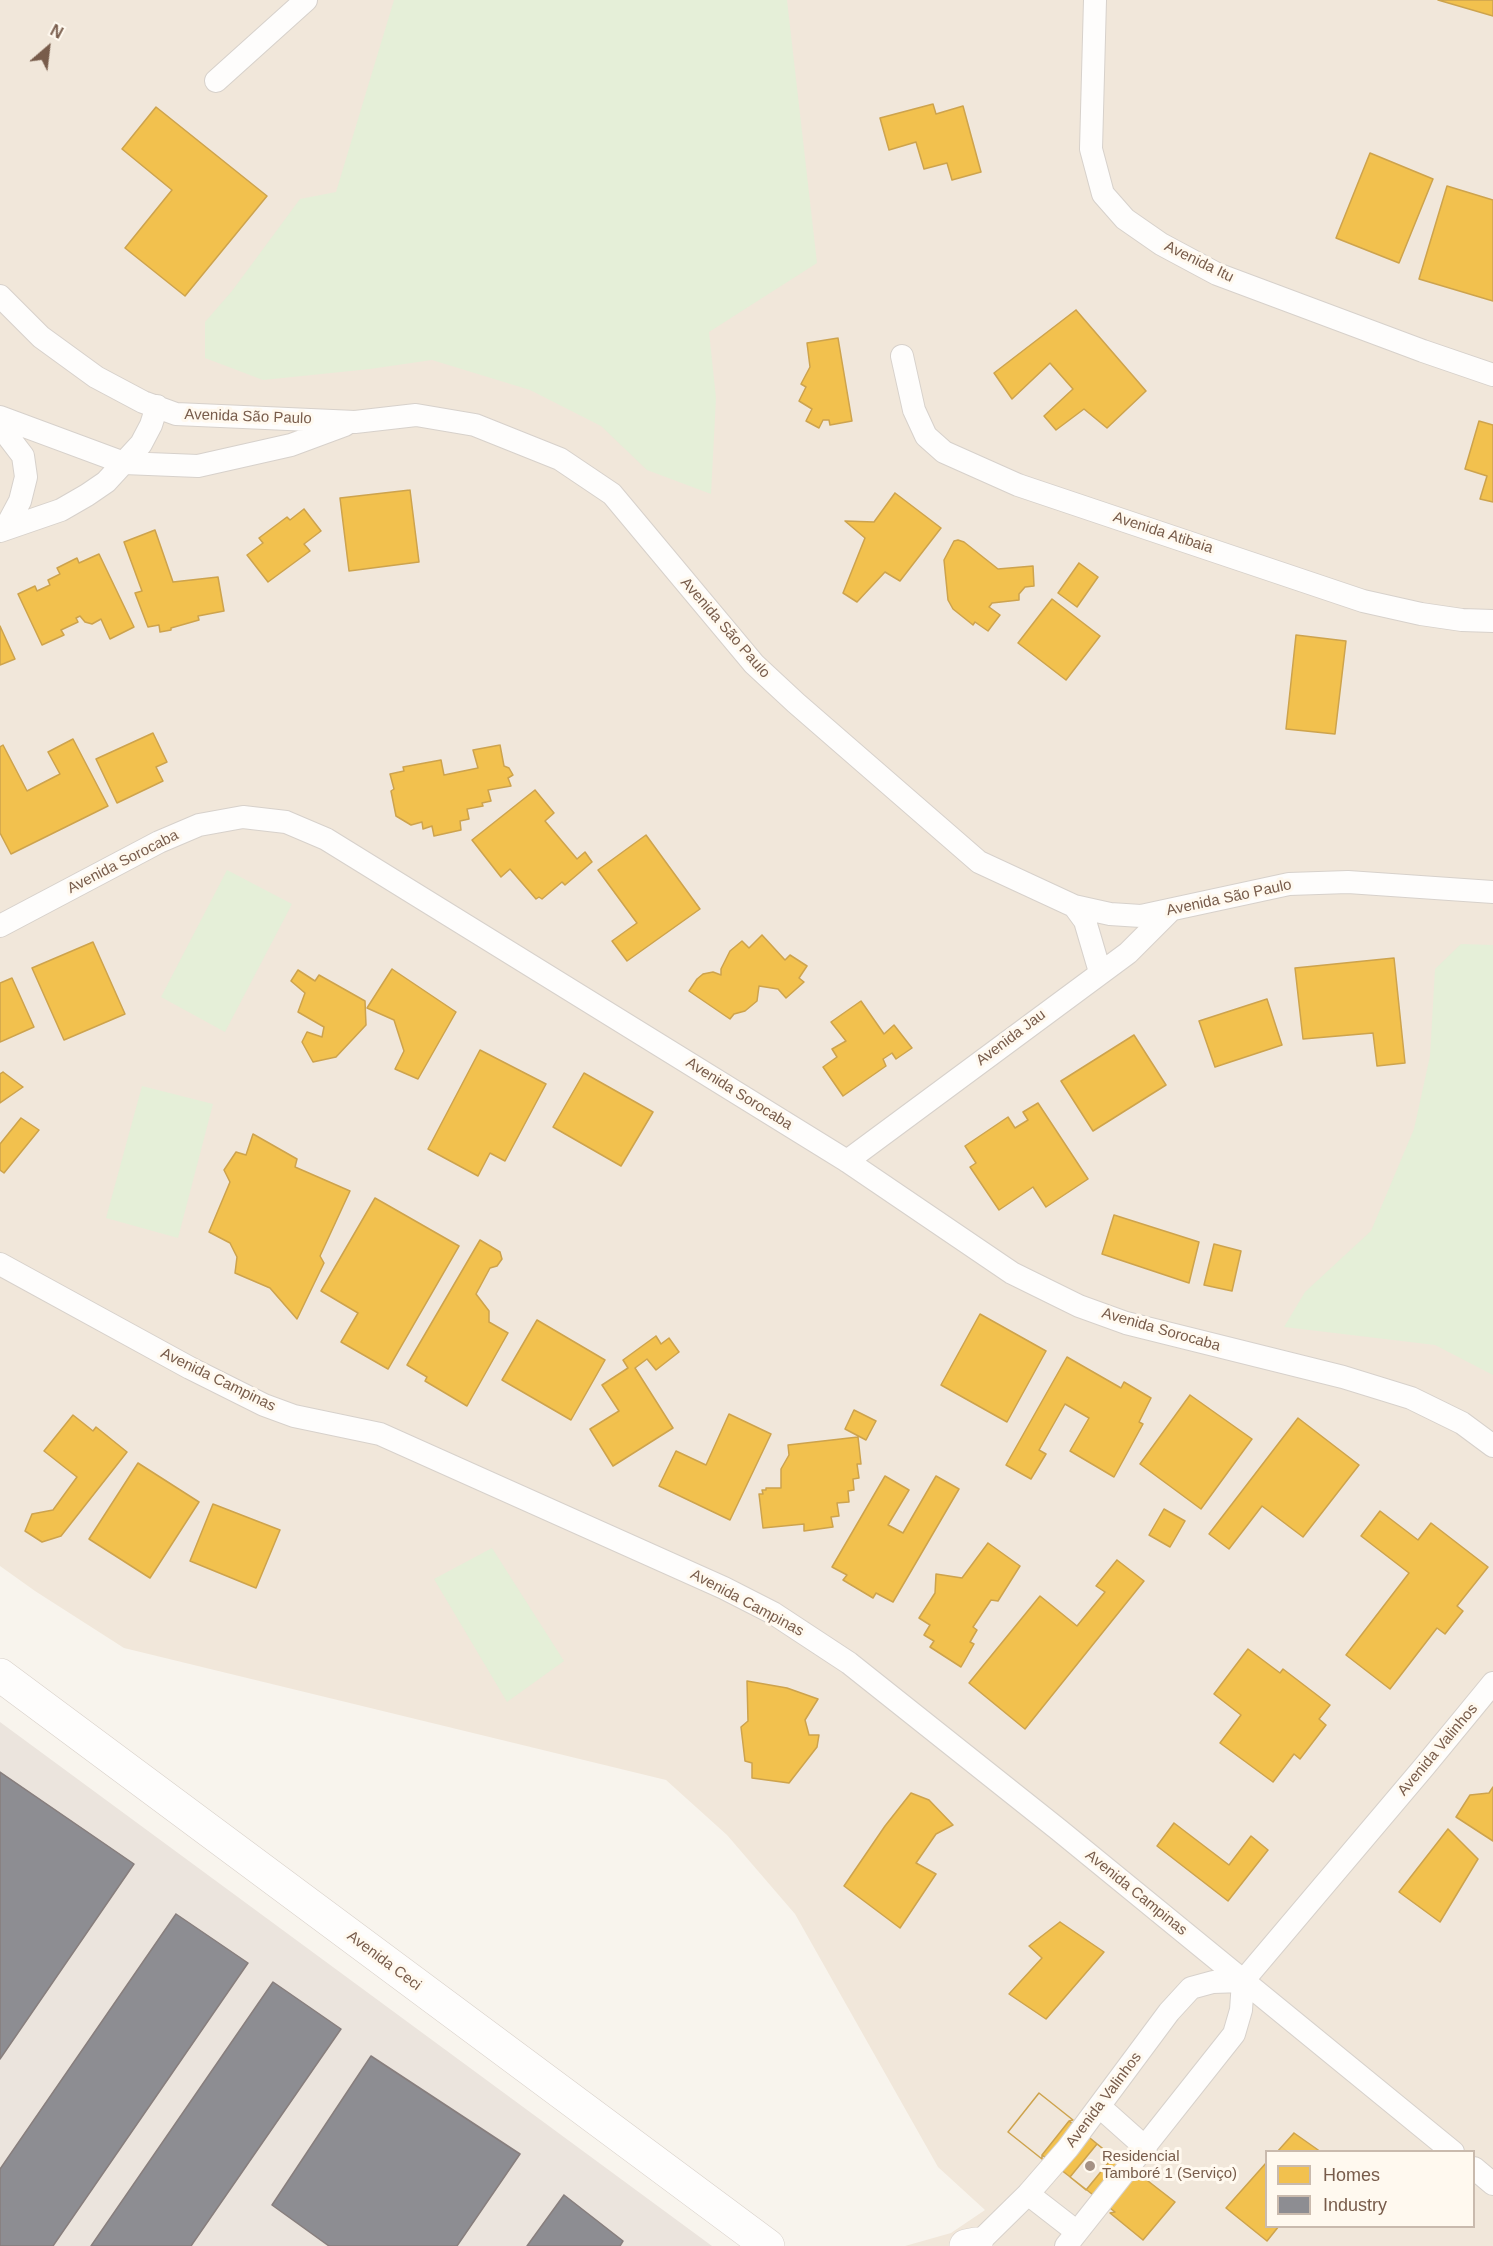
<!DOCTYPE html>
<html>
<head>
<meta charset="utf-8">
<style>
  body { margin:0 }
  #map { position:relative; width:1493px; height:2246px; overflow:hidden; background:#f8f4ed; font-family:Arial,sans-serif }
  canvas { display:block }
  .legend { position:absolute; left:1265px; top:2150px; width:210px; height:78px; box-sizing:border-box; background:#fff9ef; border:2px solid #c9baad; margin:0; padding:8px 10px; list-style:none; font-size:18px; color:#785c4b }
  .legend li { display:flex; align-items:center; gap:12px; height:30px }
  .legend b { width:30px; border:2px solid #c9baad }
  .north { position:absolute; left:18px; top:18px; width:60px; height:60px; -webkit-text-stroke:4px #fff9ef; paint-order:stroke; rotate:28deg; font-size:16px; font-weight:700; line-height:24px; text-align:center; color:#785c4b }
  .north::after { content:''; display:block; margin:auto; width:21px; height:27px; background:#785c4b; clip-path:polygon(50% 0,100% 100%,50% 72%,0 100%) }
</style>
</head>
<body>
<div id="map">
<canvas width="1493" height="2246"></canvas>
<ul class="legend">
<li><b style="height:16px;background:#f2c14e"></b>Homes</li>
<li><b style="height:16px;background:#8d8d92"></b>Industry</li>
</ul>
<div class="north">N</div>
</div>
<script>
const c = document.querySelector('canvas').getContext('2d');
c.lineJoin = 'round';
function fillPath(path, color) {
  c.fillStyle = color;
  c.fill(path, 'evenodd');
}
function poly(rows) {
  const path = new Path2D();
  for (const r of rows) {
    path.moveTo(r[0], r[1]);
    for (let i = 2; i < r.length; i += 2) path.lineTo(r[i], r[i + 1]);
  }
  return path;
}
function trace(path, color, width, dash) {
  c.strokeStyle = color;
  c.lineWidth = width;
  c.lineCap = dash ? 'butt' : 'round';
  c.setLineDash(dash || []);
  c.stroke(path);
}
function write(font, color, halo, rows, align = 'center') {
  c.font = font + ' Arial,sans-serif';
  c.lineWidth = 6;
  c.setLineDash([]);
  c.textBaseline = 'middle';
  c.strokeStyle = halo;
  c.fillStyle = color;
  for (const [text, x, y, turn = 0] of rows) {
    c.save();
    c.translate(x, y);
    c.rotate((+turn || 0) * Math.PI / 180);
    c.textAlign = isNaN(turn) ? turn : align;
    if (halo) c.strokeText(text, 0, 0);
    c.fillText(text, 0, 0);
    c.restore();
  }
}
fillPath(poly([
  [0,0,1493,0,1493,2246,905,2246,951,2233,985,2210,938,2167,795,1914,727,1835,666,1780,124,1648,35,1591,0,1566],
  [1266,2152,1474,2152,1474,2226,1266,2226]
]), '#f1e7da');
fillPath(poly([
  [0,1722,712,2246,0,2246]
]), '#ebe4dd');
fillPath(poly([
  [394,0,787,0,817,263,709,332,716,398,711,494,647,470,601,426,530,390,432,360,370,369,263,380,205,358,205,322,232,291,300,199,336,192],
  [227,870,292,904,225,1032,161,997],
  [1461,944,1493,945,1493,1375,1435,1345,1284,1327,1305,1292,1371,1231,1414,1129,1430,1056,1435,969],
  [142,1086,213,1104,178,1238,106,1218],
  [492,1548,564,1661,507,1702,434,1579]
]), '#e5efd8');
const homes = poly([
  [1438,0,1493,0,1493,16,1438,0],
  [933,104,936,114,963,106,981,172,952,180,947,163,924,169,916,142,889,150,880,118,933,104],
  [156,107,267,196,185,296,125,248,172,190,122,149,156,107],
  [1370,153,1433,179,1399,263,1336,238,1370,153],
  [1447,186,1493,200,1493,301,1419,279,1447,186],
  [1076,310,1146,391,1107,428,1084,409,1056,430,1044,416,1073,389,1050,363,1012,399,994,373,1076,310],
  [838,338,852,421,830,425,829,420,823,420,819,428,806,421,812,409,799,401,806,387,801,384,810,367,807,343,838,338],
  [1479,421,1493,425,1493,502,1480,499,1487,476,1465,469,1479,421],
  [410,490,419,562,349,571,340,498,410,490],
  [895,493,941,528,900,581,885,572,857,602,843,593,865,538,845,521,874,522,895,493],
  [304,509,321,531,304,544,310,551,268,582,247,555,263,543,259,538,287,517,290,520,304,509],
  [155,530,173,582,218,577,224,611,198,616,199,620,171,628,171,630,160,632,159,625,148,627,135,593,142,591,124,542,155,530],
  [958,540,964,542,998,569,1033,566,1034,586,1025,587,1019,594,1019,600,992,603,989,607,1000,615,988,631,975,622,973,625,953,609,948,600,944,560,954,541,958,540],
  [99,554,134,627,110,639,101,619,92,624,85,622,80,616,76,618,78,622,61,630,64,635,42,645,18,594,35,586,37,591,50,585,48,580,60,574,57,568,77,558,79,563,99,554],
  [1079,563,1098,577,1077,607,1058,593,1079,563],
  [1052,599,1100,636,1066,680,1018,643,1052,599],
  [0,626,15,659,0,665,0,626],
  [1296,635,1346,641,1335,734,1286,729,1296,635],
  [153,733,167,762,156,767,163,781,117,803,96,759,153,733],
  [73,739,108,806,11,854,0,833,0,747,3,745,27,791,60,774,48,752,73,739],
  [500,745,504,766,509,768,513,775,508,778,511,786,488,790,491,801,482,803,483,806,467,809,469,819,460,821,461,830,434,836,432,826,423,829,422,822,411,825,396,816,391,791,394,789,390,774,404,771,403,767,441,760,444,775,478,768,473,750,500,745],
  [535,790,554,813,545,821,577,859,585,852,592,862,565,885,562,882,542,899,539,897,536,899,510,869,501,877,472,840,535,790],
  [646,835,700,909,627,961,612,941,637,923,598,870,646,835],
  [762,935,785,960,790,955,807,966,799,978,804,982,786,998,778,989,759,986,757,1001,745,1011,734,1014,730,1019,689,991,697,979,703,974,713,972,721,975,721,969,730,951,742,941,749,948,762,935],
  [93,942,125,1014,64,1040,32,968,93,942],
  [1394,958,1405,1063,1377,1066,1373,1033,1303,1039,1295,968,1394,958],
  [392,969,456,1012,418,1079,395,1069,404,1051,394,1020,367,1008,392,969],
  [298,970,315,981,319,975,365,1001,366,1025,336,1057,313,1062,302,1042,307,1032,322,1037,324,1027,298,1012,305,993,291,981,298,970],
  [12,978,34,1027,0,1042,0,983,12,978],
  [1267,999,1282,1045,1215,1067,1199,1021,1267,999],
  [861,1001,884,1034,894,1025,912,1048,896,1059,892,1053,883,1059,886,1066,843,1096,823,1067,837,1057,832,1049,846,1041,831,1022,861,1001],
  [1134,1035,1166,1085,1093,1131,1061,1081,1134,1035],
  [480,1050,546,1084,505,1161,490,1153,478,1176,428,1149,480,1050],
  [3,1072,23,1087,0,1103,0,1074,3,1072],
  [584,1073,653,1112,621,1166,553,1127,584,1073],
  [1038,1103,1088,1179,1046,1207,1033,1187,999,1210,970,1167,976,1163,965,1146,1008,1117,1015,1128,1028,1120,1023,1112,1038,1103],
  [21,1118,39,1130,4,1173,0,1170,0,1144,21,1118],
  [253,1134,297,1159,295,1167,350,1191,320,1256,324,1263,297,1319,270,1288,235,1273,237,1257,230,1243,209,1232,230,1182,224,1170,236,1152,246,1155,253,1134],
  [375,1198,459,1246,388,1369,341,1342,358,1313,321,1291,375,1198],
  [1114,1215,1199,1242,1189,1283,1102,1254,1114,1215],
  [480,1240,500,1252,502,1259,497,1266,490,1268,476,1294,489,1311,489,1322,508,1333,467,1406,425,1381,427,1377,407,1365,480,1240],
  [1214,1244,1241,1251,1232,1291,1204,1285,1214,1244],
  [980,1314,1046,1351,1007,1422,941,1385,980,1314],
  [537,1320,605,1360,571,1420,502,1380,537,1320],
  [656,1336,661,1344,669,1338,679,1352,656,1370,647,1359,635,1368,673,1428,613,1466,590,1429,619,1411,602,1385,628,1368,623,1360,656,1336],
  [1067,1357,1121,1388,1124,1382,1151,1398,1139,1422,1143,1424,1114,1477,1070,1451,1089,1418,1065,1404,1039,1450,1046,1454,1031,1479,1006,1465,1067,1357],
  [1190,1395,1252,1439,1201,1509,1140,1464,1190,1395],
  [854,1410,876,1421,866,1440,845,1429,854,1410],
  [729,1414,771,1434,730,1520,659,1486,676,1451,706,1465,729,1414],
  [73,1415,93,1431,96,1427,127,1452,61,1536,42,1542,25,1531,32,1514,53,1510,77,1477,44,1451,73,1415],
  [1298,1418,1359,1465,1303,1537,1262,1506,1229,1549,1209,1534,1298,1418],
  [858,1437,861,1464,857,1464,859,1478,853,1479,854,1490,848,1491,849,1502,837,1503,839,1516,831,1517,833,1527,804,1531,804,1524,763,1528,759,1494,763,1494,762,1490,766,1490,766,1488,781,1488,781,1469,789,1455,788,1445,858,1437],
  [138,1463,199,1502,150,1578,89,1539,138,1463],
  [885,1476,909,1490,888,1525,903,1533,936,1476,959,1489,893,1602,876,1593,873,1598,843,1580,847,1575,832,1567,885,1476],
  [213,1504,280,1530,256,1588,190,1561,213,1504],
  [1164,1509,1185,1521,1170,1547,1149,1535,1164,1509],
  [1380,1511,1418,1540,1431,1523,1488,1567,1457,1606,1463,1611,1445,1634,1437,1628,1390,1689,1346,1655,1409,1573,1361,1536,1380,1511],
  [988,1543,1020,1566,998,1601,991,1600,973,1627,977,1630,970,1642,974,1644,961,1667,930,1647,934,1641,924,1635,930,1625,919,1618,935,1593,936,1574,962,1578,988,1543],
  [1117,1560,1144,1581,1025,1729,969,1683,1040,1596,1077,1626,1105,1592,1096,1586,1117,1560],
  [1248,1649,1280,1673,1283,1669,1330,1705,1319,1719,1326,1725,1300,1759,1294,1754,1273,1782,1220,1743,1241,1715,1214,1694,1248,1649],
  [747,1681,787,1688,818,1699,805,1720,809,1735,819,1735,817,1747,789,1783,752,1778,752,1763,745,1761,741,1727,748,1721,747,1681],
  [1493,1787,1493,1841,1456,1817,1470,1795,1489,1793,1493,1787],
  [911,1793,929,1800,953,1825,936,1834,916,1863,936,1874,900,1928,844,1886,885,1826,911,1793],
  [1174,1823,1229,1865,1251,1836,1268,1850,1228,1901,1157,1846,1174,1823],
  [1448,1829,1478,1859,1440,1922,1399,1892,1448,1829],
  [1060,1922,1104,1952,1046,2019,1009,1994,1042,1958,1029,1946,1060,1922],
  [1039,2093,1073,2120,1069,2121,1139,2178,1139,2174,1175,2202,1143,2240,1110,2213,1115,2212,1042,2155,1042,2159,1008,2132,1039,2093],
  [1039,2093,1073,2120,1069,2121,1042,2155,1042,2159,1008,2132,1039,2093],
  [1294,2133,1321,2152,1277,2152,1294,2133],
  [1097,2144,1113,2157,1086,2190,1070,2177,1097,2144],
  [1266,2163,1266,2226,1279,2226,1267,2241,1226,2208,1266,2163]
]);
fillPath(homes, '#f2c14e');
trace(homes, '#cda34d', 1.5);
const industry = poly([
  [0,1772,134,1864,0,2059,0,1772],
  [176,1914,248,1963,53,2246,0,2246,0,2169,176,1914],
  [273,1982,341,2029,191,2246,91,2246,273,1982],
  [371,2056,520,2154,457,2246,329,2246,272,2205,371,2056],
  [564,2195,623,2241,620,2246,527,2246,564,2195]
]);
fillPath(industry, '#8d8d92');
trace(industry, '#877e7d', 1.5);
const minor = poly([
  [1095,0,1091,149,1103,194,1125,219,1161,244,1217,274,1423,351,1493,375],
  [216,81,306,0],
  [0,296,41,337,96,377,143,402,176,414,355,422,416,415,475,425,560,459,612,494,754,664,796,703,979,862,1074,906,1110,914,1141,916,1289,884,1348,882,1493,892],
  [902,356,914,410,926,436,944,452,1018,485,1363,601,1421,614,1462,620,1493,621],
  [0,417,124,463,198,466,291,445,345,425],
  [0,426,23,456,26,477,20,501,5,529],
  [0,531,61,510,87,495,106,482,141,444,151,425,157,406],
  [1074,906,1085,921,1100,972],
  [0,926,159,842,199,825,243,817,286,822,326,839,847,1161,1012,1273,1079,1306,1126,1323,1343,1377,1411,1398,1462,1423,1493,1446],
  [847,1161,1128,953,1170,911],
  [0,1264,190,1368,264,1405,294,1416,380,1434,724,1588,773,1613,849,1663,1059,1830,1453,2152],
  [1100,2107,1146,2148],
  [1474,2168,1493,2184],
  [1028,2194,1077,2232],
  [975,2246,1028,2194,1068,2148,1169,2012,1191,1988,1213,1982,1243,1981],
  [1066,2246,1234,2034,1241,2010,1243,1981,1424,1767,1493,1683]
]);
const secondary = poly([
  [0,1675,768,2246],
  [966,2246,976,2244]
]);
trace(minor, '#d7d1cb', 24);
trace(secondary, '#d8d0c9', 34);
trace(minor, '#fefdfc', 22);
trace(secondary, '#fefdfc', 33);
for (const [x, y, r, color] of [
  [1090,2166,6,"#a59184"]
]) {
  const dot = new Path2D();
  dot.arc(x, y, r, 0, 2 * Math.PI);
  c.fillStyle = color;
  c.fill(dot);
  trace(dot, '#fff9ef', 2);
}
write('15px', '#785c4b', '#fff9ef', [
  ["Avenida Itu",1199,262,26],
  ["Avenida São Paulo",248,417,2],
  ["Avenida Atibaia",1163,533,18],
  ["Avenida São Paulo",725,628,49],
  ["Avenida Sorocaba",123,862,-27],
  ["Avenida São Paulo",1229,898,-12],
  ["Avenida Jau",1011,1038,-37],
  ["Avenida Sorocaba",739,1094,32],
  ["Avenida Sorocaba",1161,1330,16],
  ["Avenida Campinas",218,1380,26],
  ["Avenida Campinas",747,1603,28],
  ["Avenida Valinhos",1438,1750,-50],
  ["Avenida Campinas",1136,1893,39],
  ["Avenida Ceci",384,1961,37],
  ["Avenida Valinhos",1104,2100,-53]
]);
write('15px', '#785c4b', '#fff9ef', [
  ["Residencial",1102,2157],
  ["Tamboré 1 (Serviço)",1102,2174]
], 'left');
</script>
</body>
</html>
